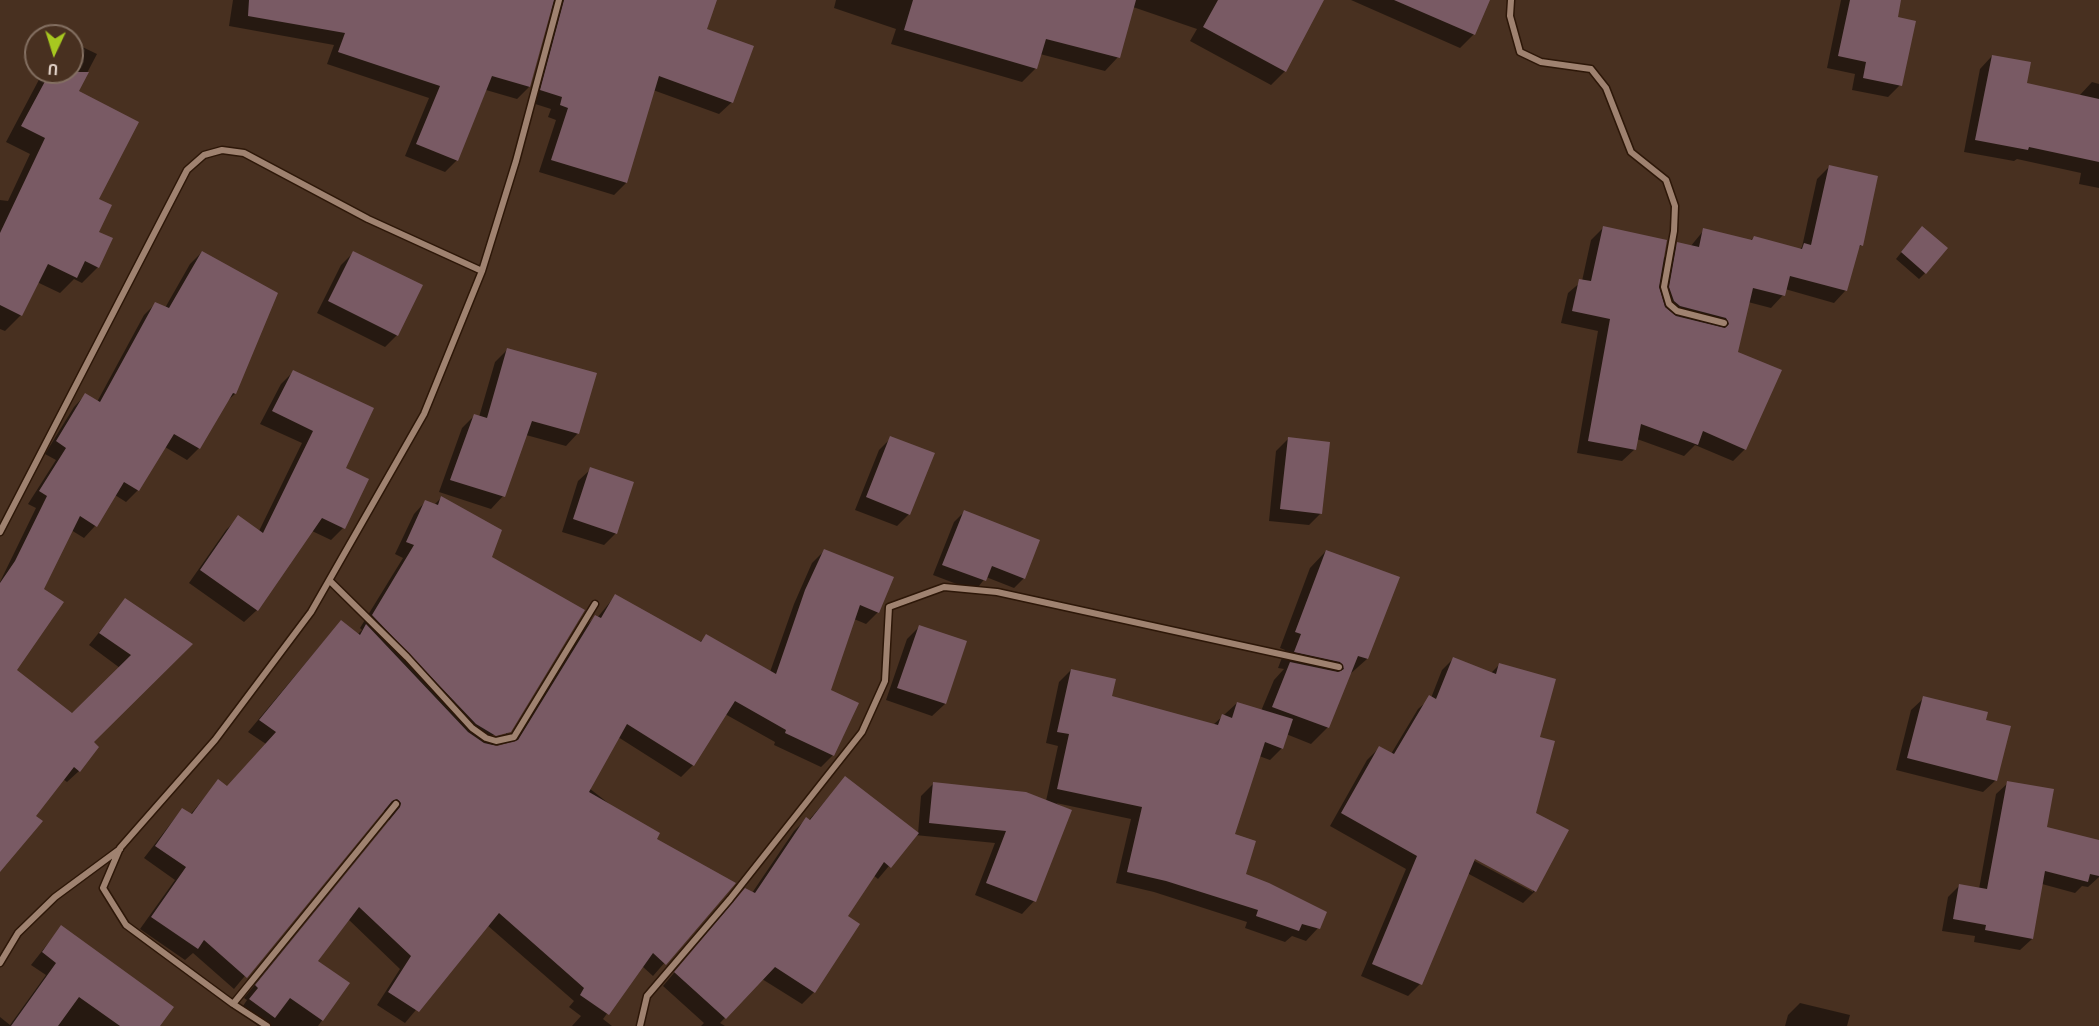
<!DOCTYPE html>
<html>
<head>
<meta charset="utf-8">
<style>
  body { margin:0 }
  #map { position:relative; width:2099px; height:1026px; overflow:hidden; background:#483020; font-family:"Titillium Web",sans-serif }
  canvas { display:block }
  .north { position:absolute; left:24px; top:24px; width:60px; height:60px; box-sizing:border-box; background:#483020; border:2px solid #847062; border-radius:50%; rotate:184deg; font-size:16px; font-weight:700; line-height:24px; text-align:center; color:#dfcfc5 }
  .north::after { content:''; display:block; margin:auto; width:21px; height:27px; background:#a7c820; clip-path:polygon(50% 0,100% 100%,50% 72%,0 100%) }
</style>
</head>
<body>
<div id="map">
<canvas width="2099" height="1026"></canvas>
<div class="north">U</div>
</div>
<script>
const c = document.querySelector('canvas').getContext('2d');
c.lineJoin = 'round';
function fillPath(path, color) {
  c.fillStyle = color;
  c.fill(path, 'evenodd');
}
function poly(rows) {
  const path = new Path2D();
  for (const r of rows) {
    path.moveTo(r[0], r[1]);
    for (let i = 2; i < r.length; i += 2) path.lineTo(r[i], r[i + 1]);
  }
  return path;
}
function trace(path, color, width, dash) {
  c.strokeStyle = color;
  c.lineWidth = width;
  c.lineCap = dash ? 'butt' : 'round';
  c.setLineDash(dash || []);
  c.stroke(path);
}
fillPath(poly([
  [233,0,715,0,705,30,732,102,719,114,653,90,626,183,614,195,539,172,556,120,548,117,551,109,529,102,553,14,550,7,529,87,517,99,486,90,457,160,445,172,405,156,429,98,327,64,334,45,229,26],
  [836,0,1322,0,1285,71,1271,85,1190,41,1197,29,1133,7,1118,57,1105,71,1040,54,1036,68,1022,82,891,44,896,29,834,8],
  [1351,0,1488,0,1474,34,1460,48],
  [1841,0,1900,0,1896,18,1900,85,1888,97,1852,90,1855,74,1827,68],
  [72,42,97,54,77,92,97,200,98,267,82,283,74,279,60,293,37,282,21,315,5,331,0,329,0,200,8,201,30,154,6,142,43,72,72,72],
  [1992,56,2025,85,2079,96,2092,82,2099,84,2099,188,2079,184,2081,173,2017,159,2014,161,1964,152,1980,69],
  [1829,167,1861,245,1858,249,1846,290,1834,303,1785,289,1783,295,1771,308,1748,302,1737,353,1745,449,1733,461,1695,445,1684,456,1637,439,1635,449,1622,461,1577,453,1598,331,1561,323,1568,293,1582,281,1591,240,1603,228,1662,260,1678,244,1690,247,1704,230,1750,241,1754,237,1799,250,1802,247,1817,179],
  [1916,234,1925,273,1919,279,1896,259],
  [202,252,235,394,225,403,199,448,187,460,165,447,138,490,126,502,115,495,95,526,84,538,71,530,42,589,15,671,72,715,120,668,89,645,125,600,190,644,92,742,79,771,67,782,63,779,34,816,0,869,0,582,36,508,28,504,56,460,45,454,74,407,85,395,97,402,144,315,155,304,165,308,190,264],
  [354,252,397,335,385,347,317,313,341,265],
  [507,350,578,433,566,446,526,435,503,496,491,509,439,492,462,428,475,415,479,417,495,362],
  [293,372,344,469,343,528,331,540,312,531,257,610,244,622,189,583,226,530,239,517,259,531,302,443,260,424,281,384],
  [891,438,909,514,897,526,855,510,879,450],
  [1288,439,1321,513,1309,525,1269,521,1276,451],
  [591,469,616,533,604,545,562,532,578,481],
  [442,497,490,558,509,731,506,735,506,732,489,736,489,739,506,735,497,744,490,746,497,748,513,743,583,629,595,617,597,618,615,596,699,643,706,636,770,672,794,604,812,563,824,551,878,612,866,624,854,619,829,690,833,755,821,767,774,745,775,742,725,714,693,765,681,777,618,737,589,788,655,840,734,883,653,976,642,966,603,1019,612,1026,572,1026,581,1016,569,1007,574,1001,487,925,405,1023,377,1005,400,969,348,919,316,961,348,984,318,1026,258,1026,239,1012,247,1000,244,998,389,821,389,814,383,810,234,989,193,953,185,960,140,929,175,880,144,858,182,809,190,815,218,781,227,787,266,744,248,732,330,634,357,635,362,630,360,628,403,558,395,554,414,514,426,501,434,505],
  [964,512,1024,578,1014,588,986,577,975,591,933,575,954,522],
  [1326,551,1398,577,1367,659,1349,675,1328,727,1311,744,1286,734,1282,748,1270,760,1259,756,1233,835,1244,875,1318,928,1306,941,1292,936,1285,942,1245,928,1247,922,1154,892,1116,883,1131,819,1056,803,1070,811,1034,901,1022,914,975,895,995,843,915,835,878,879,873,875,846,917,814,992,802,1004,762,979,720,1023,725,1026,701,1026,704,1023,663,986,733,902,752,893,794,831,806,819,809,820,845,778,918,834,921,796,934,783,1046,801,1058,746,1046,743,1059,682,1071,670,1110,697,1213,725,1237,703,1261,711,1274,680,1284,669,1278,668,1285,650,1280,648,1310,568],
  [919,627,966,642,945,704,932,716,886,700,907,639],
  [1454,658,1490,674,1499,665,1539,738,1534,814,1535,891,1523,903,1467,873,1420,984,1408,996,1361,976,1406,869,1330,826,1367,760,1379,748,1391,754,1418,709,1431,698,1442,670],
  [1469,854,1533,888,1533,892,1467,857],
  [1924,698,1984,721,1996,780,1983,792,1896,770,1911,710],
  [2008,783,2046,828,2099,841,2099,877,2088,887,2082,886,2075,893,2042,884,2032,939,2020,950,1974,942,1975,936,1942,931,1948,897,1960,885,1979,889,1996,794],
  [61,927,158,1026,0,1026,0,1017,10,1025,46,975,31,965],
  [1800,1003,1850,1015,1847,1026,1785,1026,1788,1015]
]), '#0007');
fillPath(poly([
  [249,0,554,0,530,87,492,76,458,161,416,144,440,86,338,52,345,33,248,16],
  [564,0,717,0,707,29,754,46,733,103,659,76,627,183,551,160,568,108,560,105,562,97,540,90],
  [913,0,1136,0,1120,58,1046,39,1037,69,904,30],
  [1218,0,1324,0,1286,72,1203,27],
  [1394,0,1490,0,1475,35],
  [1850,0,1901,0,1898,17,1916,21,1902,86,1863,78,1866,62,1838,56],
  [1992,55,2031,62,2027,83,2099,99,2099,162,2029,147,2028,150,1975,140],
  [50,72,89,72,79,91,139,122,99,199,112,205,99,232,113,238,99,268,85,261,77,278,48,264,22,316,0,305,0,233,45,138,21,126],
  [1829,165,1878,176,1863,246,1860,245,1847,291,1790,276,1785,296,1753,288,1738,352,1782,370,1746,450,1703,431,1698,445,1641,424,1636,450,1588,441,1610,319,1572,311,1579,279,1591,281,1603,226,1667,240,1659,287,1665,307,1676,316,1725,328,1729,324,1726,318,1680,306,1674,301,1669,287,1677,242,1699,247,1703,228,1752,240,1754,236,1802,249,1804,243,1811,245],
  [1922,226,1948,248,1926,274,1901,252],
  [202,251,278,293,236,394,233,393,200,449,174,434,139,491,124,482,97,527,80,516,44,589,64,602,17,670,72,713,131,655,99,633,125,598,193,644,94,742,99,747,80,772,74,767,36,816,43,821,0,872,0,583,15,561,47,496,39,491,66,448,56,441,85,393,100,402,155,302,169,308],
  [353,251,423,285,398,336,328,301],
  [507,348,597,373,579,434,532,421,505,497,450,480,474,414,487,418],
  [293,370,374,408,346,468,369,479,345,529,322,518,258,611,200,570,238,515,263,533,313,431,272,411],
  [890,436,935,453,910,515,866,497],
  [1288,437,1330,442,1322,514,1280,509],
  [590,467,634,482,617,534,573,519],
  [441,496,502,530,492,557,585,610,511,732,496,736,476,724,372,615,414,545,406,542,425,500,438,505],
  [964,510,1040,540,1025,579,992,566,986,581,942,565],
  [824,549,894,577,879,613,860,605,831,690,859,703,834,756,785,733,786,730,735,701,694,766,627,724,589,792,660,833,657,839,736,883,666,965,653,953,609,1015,580,995,584,988,499,913,419,1012,388,992,411,956,359,907,318,961,350,983,323,1021,290,998,275,1018,249,999,258,988,255,985,400,807,401,803,397,799,392,801,247,978,204,940,198,949,151,917,186,867,155,846,182,808,192,814,218,779,227,786,276,732,259,720,341,620,360,635,366,624,468,732,484,743,497,746,518,740,595,615,601,618,615,594,701,642,706,634,776,674,805,590],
  [1326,550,1400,577,1368,659,1358,656,1329,728,1272,707,1290,662,1338,672,1344,669,1340,662,1294,652,1301,634,1295,632],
  [919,625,967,641,946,704,897,688],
  [1453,657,1496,674,1499,663,1556,679,1540,737,1555,741,1536,813,1569,830,1536,892,1475,859,1422,985,1372,964,1417,856,1341,813,1379,746,1394,754,1429,695,1436,699],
  [1071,669,1116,679,1112,696,1218,725,1222,714,1232,718,1237,702,1293,719,1283,749,1265,742,1235,834,1256,841,1246,874,1269,883,1327,912,1320,929,1302,924,1299,931,1256,916,1258,910,1166,881,1127,872,1142,807,1057,789,1069,734,1057,732],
  [1923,696,1988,712,1986,720,2011,726,1997,781,1907,758],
  [845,776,919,833,891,868,884,862,848,916,860,924,815,993,775,967,726,1019,674,972,745,888,755,893,806,817,810,820],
  [2007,781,2054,789,2047,827,2099,840,2099,876,2090,874,2088,882,2045,871,2033,939,1985,930,1986,925,1953,919,1959,884,1987,889],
  [933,782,1026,792,1072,810,1036,902,986,883,1006,831,929,823],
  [61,925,174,1007,160,1026,120,1026,79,997,58,1026,11,1026,56,963,42,952]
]), '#795a64');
const minor = poly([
  [1511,0,1510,16,1520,52,1541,62,1591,69,1606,88,1631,152,1666,180,1675,206,1674,231,1664,287,1669,304,1677,311,1724,323],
  [0,532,187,170,204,155,222,150,244,153,368,219,482,271],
  [330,581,407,657,472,728,486,738,496,741,514,737,595,604],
  [0,963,18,933,55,897,120,849],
  [233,1004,396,804],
  [267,1026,233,1004,126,925,103,888,120,848,215,740,311,612,424,414,482,271,516,161,559,0],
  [640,1026,647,996,730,899,862,732,885,681,889,607,944,587,997,592,1339,667]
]);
trace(minor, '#2d1708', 9);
trace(minor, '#9f8270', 6);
</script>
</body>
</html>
